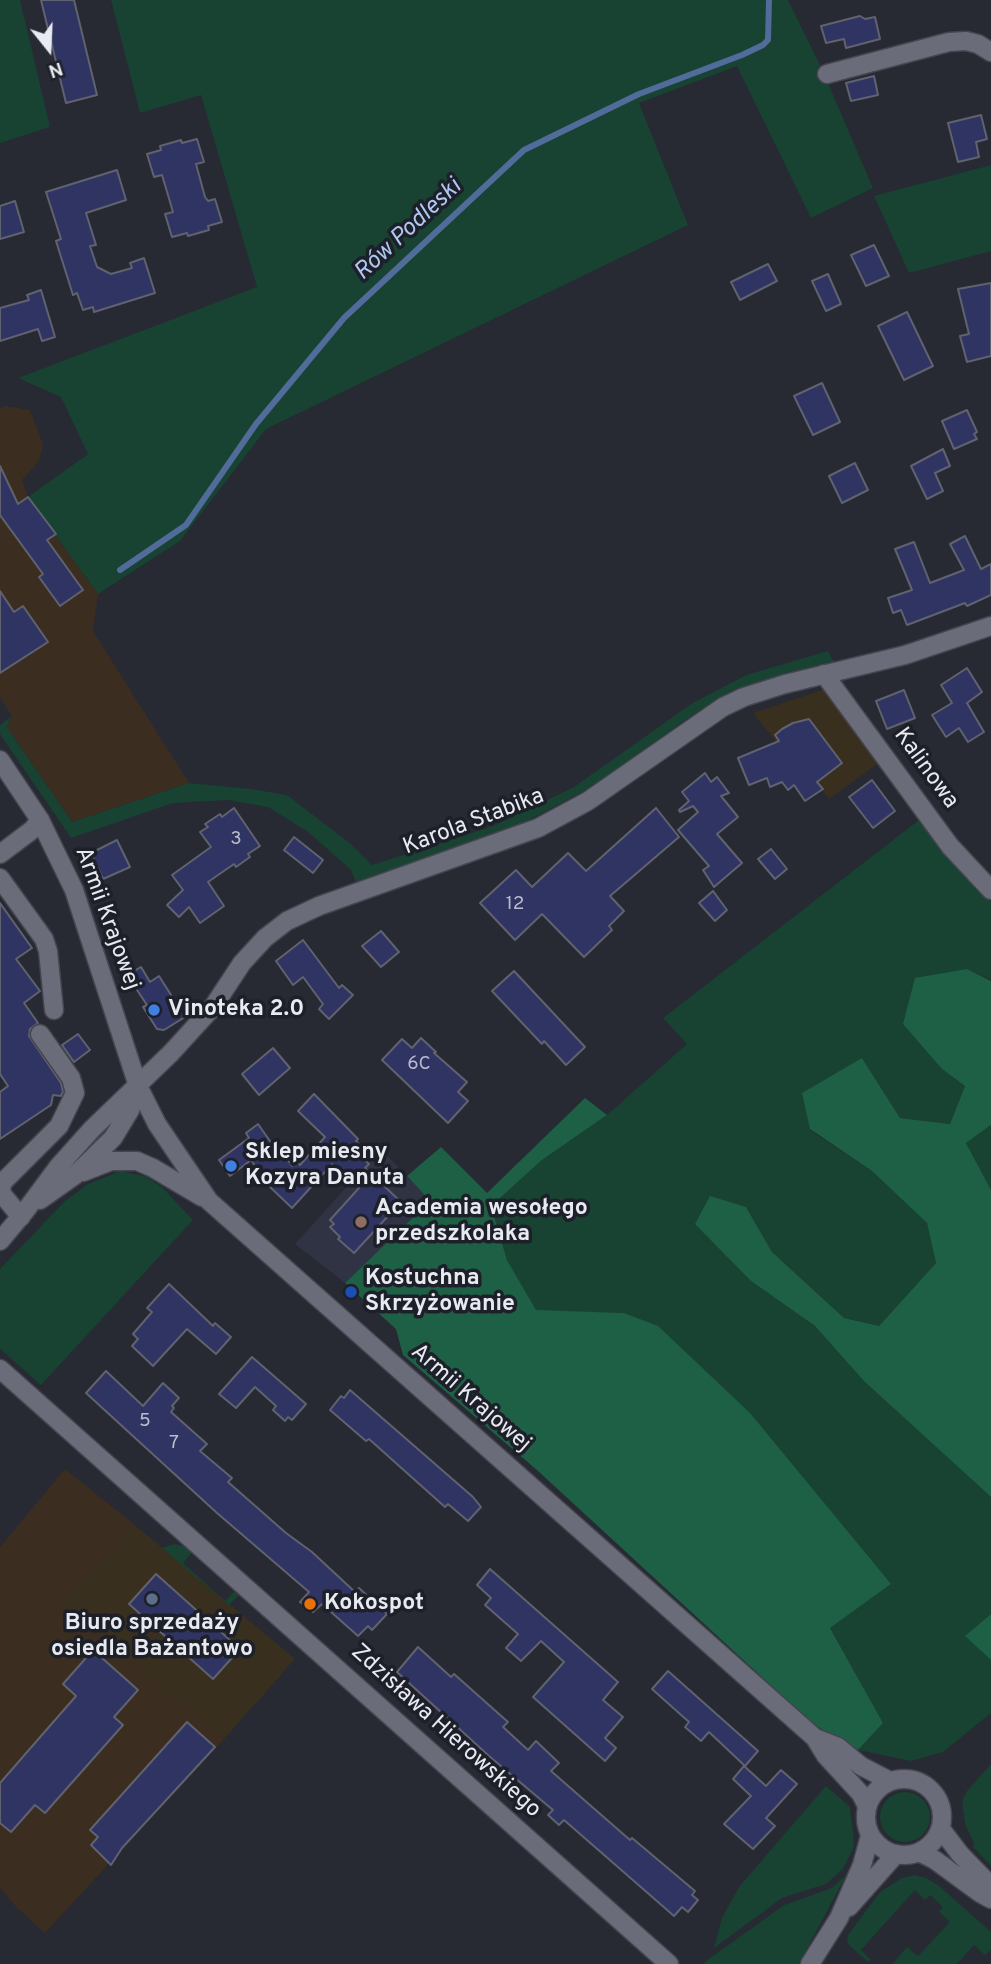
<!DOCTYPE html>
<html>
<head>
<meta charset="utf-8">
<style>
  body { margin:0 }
  #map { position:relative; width:991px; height:1964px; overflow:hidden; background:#272933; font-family:Overpass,sans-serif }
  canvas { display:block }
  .north { position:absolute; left:14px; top:14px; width:70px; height:70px; -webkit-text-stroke:5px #1d1f29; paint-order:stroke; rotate:162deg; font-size:19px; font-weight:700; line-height:28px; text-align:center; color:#e8eaf1 }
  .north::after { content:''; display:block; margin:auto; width:24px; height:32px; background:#e8eaf1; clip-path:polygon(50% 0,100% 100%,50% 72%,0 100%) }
</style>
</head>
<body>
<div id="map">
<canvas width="991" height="1964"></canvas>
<div class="north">N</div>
</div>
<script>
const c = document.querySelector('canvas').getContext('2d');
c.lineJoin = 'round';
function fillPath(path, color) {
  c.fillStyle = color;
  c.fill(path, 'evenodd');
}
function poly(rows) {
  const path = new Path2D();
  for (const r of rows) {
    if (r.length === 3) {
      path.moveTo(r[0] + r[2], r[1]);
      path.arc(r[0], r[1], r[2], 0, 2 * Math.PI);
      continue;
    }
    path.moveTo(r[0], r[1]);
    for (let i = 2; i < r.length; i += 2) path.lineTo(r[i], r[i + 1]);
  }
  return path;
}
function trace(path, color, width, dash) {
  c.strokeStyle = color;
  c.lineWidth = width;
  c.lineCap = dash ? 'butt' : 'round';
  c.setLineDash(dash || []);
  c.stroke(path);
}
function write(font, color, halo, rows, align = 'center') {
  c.font = font + ' Overpass,sans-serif';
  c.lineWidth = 7;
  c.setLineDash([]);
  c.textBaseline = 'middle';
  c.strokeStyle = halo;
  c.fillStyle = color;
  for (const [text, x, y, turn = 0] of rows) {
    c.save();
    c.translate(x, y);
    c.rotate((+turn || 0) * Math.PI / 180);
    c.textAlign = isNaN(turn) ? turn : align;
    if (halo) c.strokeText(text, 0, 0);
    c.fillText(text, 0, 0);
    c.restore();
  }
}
fillPath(poly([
  [825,689,880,762,829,799,807,769,795,765,753,713],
  [135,1525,295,1659,224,1739,62,1605]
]), '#392f1f');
fillPath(poly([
  [5,406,30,410,43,444,39,461,22,480,28,497,98,594,93,631,189,783,72,822,7,727,12,716,0,698,0,408],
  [65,1469,135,1525,62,1605,224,1739,45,1933,16,1907,0,1888,0,1547]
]), '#3b2e20');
fillPath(poly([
  [381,1149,430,1201,345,1283,295,1244]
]), '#303343');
fillPath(poly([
  [0,0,20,0,50,127,0,143],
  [111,0,788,0,822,69,873,188,811,218,737,66,639,103,688,225,266,429,180,541,98,594,28,497,88,454,61,397,18,378,257,287,201,95,140,113],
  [991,165,991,251,909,273,874,196],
  [828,651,834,662,789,672,730,692,682,722,601,782,521,824,356,882,351,870,308,832,268,807,228,800,173,803,71,838,0,734,0,725,12,716,7,727,72,822,189,783,251,789,287,795,351,844,372,865,493,826,574,787,691,704,746,675],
  [919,820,991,902,991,980,967,969,942,1069,965,1086,950,1124,900,1118,862,1058,810,1130,872,1171,927,1223,936,1263,879,1326,844,1318,772,1252,746,1207,751,1281,815,1326,865,1381,991,1497,991,1614,966,1636,991,1660,991,1713,943,1752,911,1761,858,1750,883,1723,830,1628,891,1584,624,1313,536,1311,507,1260,491,1206,542,1160,607,1115,687,1044,663,1018],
  [991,1125,991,1190,966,1143],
  [120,1171,145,1176,162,1187,193,1220,41,1385,0,1349,0,1269,65,1201,88,1184],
  [173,1544,185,1546,192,1552,183,1563,225,1601,235,1591,239,1595,229,1605,162,1548],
  [991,1764,991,1866,973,1847,974,1843,965,1824,962,1801,967,1791],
  [826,1786,850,1807,854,1841,853,1849,843,1869,826,1884,782,1898,714,1948,722,1918,739,1887],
  [905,1817,25],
  [852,1864,799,1964,702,1964,784,1905,832,1888,846,1875],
  [915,1875,926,1878,938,1885,991,1932,991,1950,985,1955,974,1945,957,1964,892,1964,907,1947,918,1956,950,1922,939,1912,943,1907,930,1895,925,1900,915,1890,861,1950,871,1960,868,1962,850,1946,847,1942,848,1935,880,1892,902,1878]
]), '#184231');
fillPath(poly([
  [967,969,991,981,991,1125,966,1143,991,1190,991,1497,864,1381,815,1326,751,1281,695,1224,710,1196,746,1207,772,1252,844,1318,879,1326,936,1263,927,1223,872,1171,810,1129,802,1093,862,1058,900,1118,950,1124,965,1086,942,1069,903,1024,915,978],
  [585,1098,607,1115,542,1160,491,1206,507,1260,536,1310,624,1313,658,1326,750,1413,891,1584,830,1628,883,1723,858,1750,814,1725,538,1471,403,1355,396,1329,345,1283,430,1201,407,1176,441,1147,487,1193],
  [991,1614,991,1660,965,1636]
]), '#1d6045');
trace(poly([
  [120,570,186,525,256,424,344,318,524,150,639,94,742,55,763,45,768,40,769,0]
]), '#516b9a', 6);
const building = poly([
  [41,0,74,0,97,95,66,103,41,0],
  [860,16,865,19,875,17,880,39,846,48,844,39,826,43,821,26,860,16],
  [874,76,878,95,851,101,846,83,874,76],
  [981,115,987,139,976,142,979,157,958,162,948,123,981,115],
  [197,139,204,162,196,164,205,197,208,201,215,199,222,222,208,226,209,230,188,236,187,233,172,237,165,214,173,212,162,175,154,177,147,154,161,150,160,146,181,140,182,143,197,139],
  [117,170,126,200,86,213,96,245,90,246,97,267,111,274,132,268,130,263,144,258,155,293,94,312,93,307,83,310,77,293,73,295,56,241,61,239,46,192,117,170],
  [15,201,24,232,0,239,0,206,15,201],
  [874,245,889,276,866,286,851,255,874,245],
  [768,264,777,281,740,300,731,282,768,264],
  [828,274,841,304,826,311,812,281,828,274],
  [991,283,991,356,967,362,960,336,969,334,958,289,991,283],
  [41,290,55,337,42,341,38,329,0,341,0,308,29,300,27,295,41,290],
  [907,312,933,366,904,380,878,326,907,312],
  [822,383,840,422,813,435,794,396,822,383],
  [967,410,977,432,974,434,977,439,954,449,942,421,967,410],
  [943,449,950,466,935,473,943,491,927,499,911,466,943,449],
  [855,463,868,490,842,503,829,476,855,463],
  [0,466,18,504,28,497,56,534,47,540,83,590,60,606,39,577,43,574,0,515,0,466],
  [965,536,981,569,991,564,991,595,967,606,965,603,907,625,901,610,893,613,888,598,912,590,895,549,914,542,930,583,964,570,950,544,965,536],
  [0,591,14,612,23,606,48,642,0,673,0,591],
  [967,668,982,692,967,703,984,732,968,742,959,728,946,737,932,715,952,703,941,685,967,668],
  [904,690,915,718,887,729,876,701,904,690],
  [809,719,842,763,817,782,823,789,805,801,794,785,788,790,782,782,770,787,767,778,749,785,738,758,779,741,775,735,782,729,793,723,809,719],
  [705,773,711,782,717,777,729,793,721,796,738,817,717,834,742,863,714,887,703,870,709,866,678,830,698,812,693,806,680,812,679,810,689,801,682,792,705,773],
  [872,780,895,811,873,828,849,797,872,780],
  [234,808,260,846,248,854,250,857,236,867,234,864,208,882,224,906,200,923,189,907,179,917,167,905,183,890,172,875,211,847,200,832,208,827,205,824,220,814,222,817,234,808],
  [656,808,679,837,610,896,624,911,609,926,612,930,584,957,542,914,515,940,480,903,516,870,532,887,568,853,586,871,656,808],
  [294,837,323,860,313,873,284,850,294,837],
  [117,840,130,867,103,879,91,853,117,840],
  [771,849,787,869,775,879,758,859,771,849],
  [713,891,727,910,715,921,699,903,713,891],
  [0,903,32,948,16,959,40,991,24,1003,38,1023,30,1029,29,1036,61,1083,63,1092,61,1096,53,1095,51,1105,0,1139,0,1092,8,1086,0,1074,0,903],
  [381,931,399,952,381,967,362,946,381,931],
  [303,940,339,988,342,985,353,995,329,1019,319,1009,323,1004,303,977,293,985,276,961,303,940],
  [141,967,150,982,159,976,185,1017,164,1030,157,1029,143,1007,147,1005,127,975,141,967],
  [514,971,585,1047,566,1065,544,1041,542,1044,492,991,514,971],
  [78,1034,90,1050,74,1062,62,1045,78,1034],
  [421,1038,436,1052,434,1053,467,1082,458,1092,468,1101,448,1123,382,1060,402,1039,412,1048,421,1038],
  [273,1048,290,1068,259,1095,242,1074,273,1048],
  [314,1094,358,1139,356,1141,361,1147,356,1152,369,1164,365,1168,401,1202,354,1253,338,1239,340,1237,330,1227,334,1224,330,1220,359,1188,332,1164,292,1208,269,1186,251,1160,230,1176,219,1160,249,1138,246,1133,258,1124,277,1151,280,1149,292,1166,296,1161,300,1165,325,1137,298,1111,314,1094],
  [169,1284,213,1326,215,1323,231,1337,216,1354,187,1329,153,1366,132,1346,138,1339,133,1334,152,1312,147,1308,169,1284],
  [252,1357,306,1404,292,1420,288,1417,285,1421,273,1410,276,1406,255,1387,236,1408,219,1394,252,1357],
  [106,1371,143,1406,163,1383,179,1398,172,1406,174,1408,171,1412,207,1444,200,1451,232,1478,228,1482,286,1533,312,1552,355,1592,359,1588,387,1614,372,1630,368,1626,358,1636,322,1604,313,1612,300,1602,309,1592,217,1513,86,1393,106,1371],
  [350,1390,473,1497,481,1507,468,1521,448,1504,445,1507,369,1439,366,1441,330,1410,341,1396,344,1398,350,1390],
  [490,1569,618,1682,603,1700,623,1717,605,1738,616,1748,605,1761,533,1697,564,1662,541,1641,521,1661,506,1648,518,1634,485,1605,491,1598,477,1585,490,1569],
  [156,1574,240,1649,213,1679,129,1604,156,1574],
  [418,1647,451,1677,454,1674,508,1722,503,1727,528,1750,536,1741,559,1763,551,1771,630,1840,632,1838,695,1891,692,1895,698,1900,688,1912,682,1907,674,1916,564,1820,559,1825,548,1815,553,1810,489,1756,397,1672,418,1647],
  [93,1650,138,1690,114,1717,123,1725,45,1813,35,1805,11,1832,0,1823,0,1783,76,1696,63,1684,93,1650],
  [668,1671,758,1751,745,1766,709,1732,701,1741,685,1727,689,1722,652,1689,668,1671],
  [187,1722,215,1747,122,1848,111,1865,91,1845,98,1837,90,1830,187,1722],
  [744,1766,766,1786,781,1770,797,1784,766,1818,775,1826,753,1849,724,1824,751,1796,733,1779,744,1766]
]);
fillPath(building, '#2f3462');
trace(building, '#60626f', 2);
const minor = poly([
  [827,74,949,42,966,41,978,44,991,52],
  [824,674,950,846,991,890],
  [0,854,32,830,40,820],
  [0,878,44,939,48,951,54,1010],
  [21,1217,1,1193,2,1183,59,1126,75,1093,71,1078,40,1034],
  [0,1369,669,1964],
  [849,1907,896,1854],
  [810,1964,839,1918,862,1865,870,1836]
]);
const tertiary = poly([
  [0,760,40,820,74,890,138,1086,157,1124,209,1201,815,1738,826,1756,861,1794,867,1806],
  [83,1172,111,1161,137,1161,153,1168,202,1197],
  [40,1200,74,1176,113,1138,130,1110,137,1090],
  [0,1241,26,1210,58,1167,92,1129,171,1053,213,1007,242,963,265,938,287,921,319,906,538,828,588,801,723,707,744,697,785,684,905,655,991,626],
  [815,1738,838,1747,861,1766,890,1781],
  [904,1817,38],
  [941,1829,960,1854,991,1886],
  [919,1852,935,1860,980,1893,991,1899]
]);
trace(minor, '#44454e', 21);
trace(tertiary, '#44454e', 21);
trace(minor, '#6a6c79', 18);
trace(tertiary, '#6a6c79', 18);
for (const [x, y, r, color] of [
  [154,1010,7,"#3f7fe0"],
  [231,1166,7,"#3f7fe0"],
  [361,1222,7,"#8d6e63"],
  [351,1292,7,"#1a4fb4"],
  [152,1599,7,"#5c6f8a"],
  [310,1604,7,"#e8710a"]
]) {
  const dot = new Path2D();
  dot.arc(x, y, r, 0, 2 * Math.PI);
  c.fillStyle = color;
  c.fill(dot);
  trace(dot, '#1d1f29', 2.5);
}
write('19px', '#babccd', null, [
  ["3",236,840],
  ["12",515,905],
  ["6C",419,1065],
  ["5",145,1422],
  ["7",174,1444]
]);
write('23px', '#e8eaf1', '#1d1f29', [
  ["Kalinowa",925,769,54],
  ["Karola Stabika",474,823,-21],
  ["Armii Krajowej",106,919,70],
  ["Armii Krajowej",470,1399,41],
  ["Zdzisława Hierowskiego",445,1732,42]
]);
write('bold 23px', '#e8eaf1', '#1d1f29', [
  ["Vinoteka 2.0",168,1010],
  ["Sklep miesny",245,1153],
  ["Kozyra Danuta",245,1179],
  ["Academia wesołego",375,1209],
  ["przedszkolaka",375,1235],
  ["Kostuchna",365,1279],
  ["Skrzyżowanie",365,1305],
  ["Kokospot",324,1604],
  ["Biuro sprzedaży",152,1624,"center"],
  ["osiedla Bażantowo",152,1650,"center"]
], 'left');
write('italic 24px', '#afc7f2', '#1d1f29', [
  ["Rów Podleski",409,231,-43]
]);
</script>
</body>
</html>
